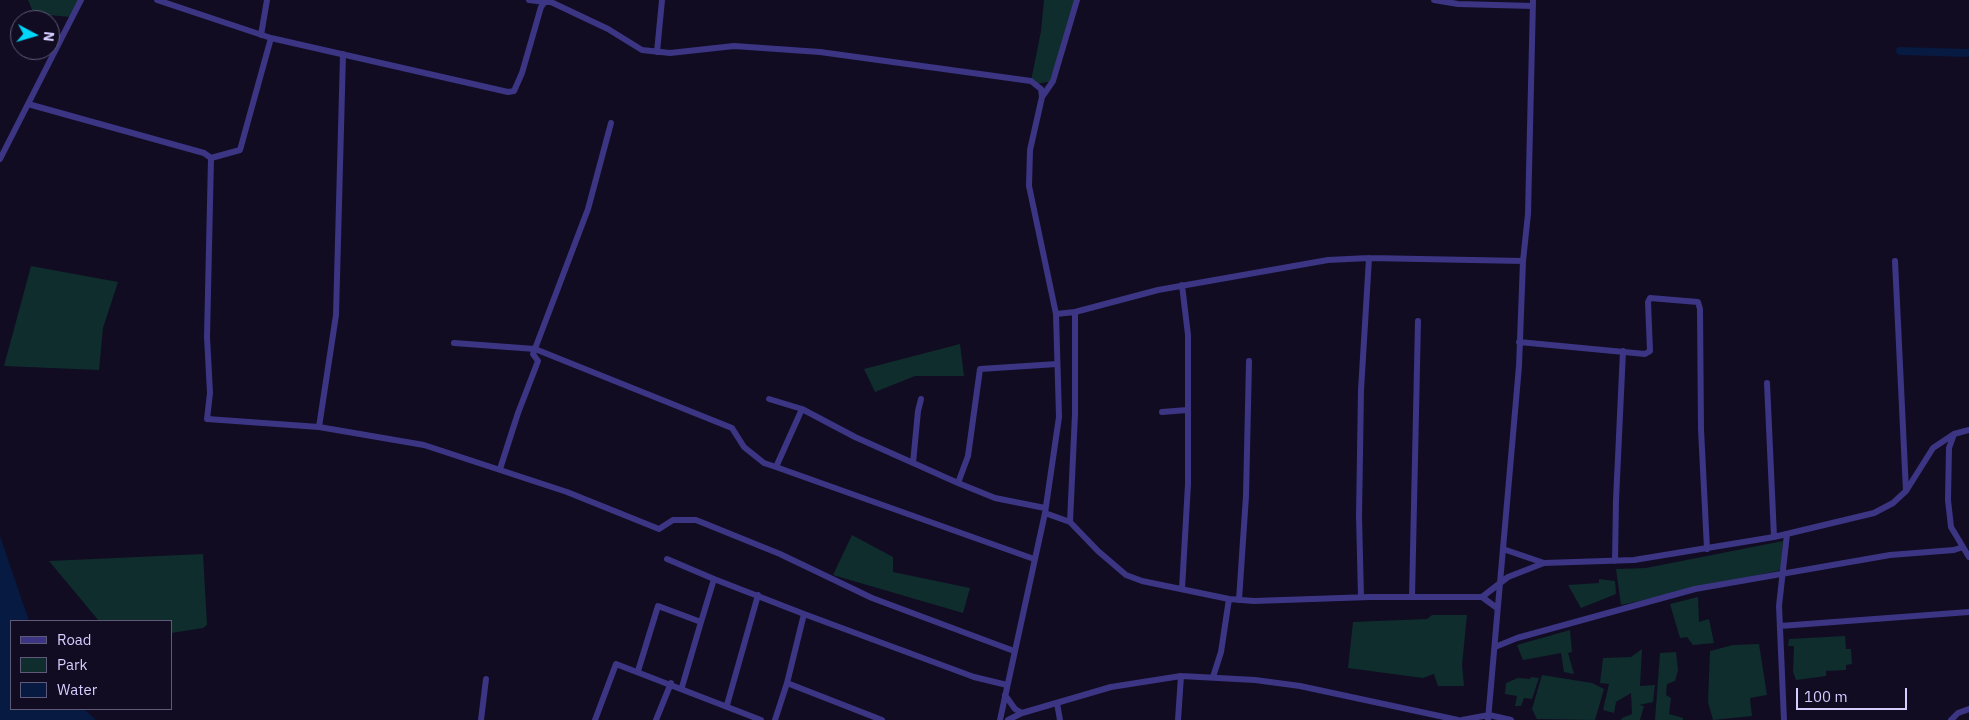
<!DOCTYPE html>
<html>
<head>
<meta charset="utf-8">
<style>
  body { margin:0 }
  #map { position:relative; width:1969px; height:720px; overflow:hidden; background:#110c22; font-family:"IBM Plex Sans",sans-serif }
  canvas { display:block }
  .legend { position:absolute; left:10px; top:620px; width:162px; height:90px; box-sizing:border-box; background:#110c22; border:1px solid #5f5a7a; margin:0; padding:6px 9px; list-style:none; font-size:15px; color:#d5ceff }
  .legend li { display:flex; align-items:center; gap:10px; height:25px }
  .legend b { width:25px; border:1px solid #5f5a7a }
  .north { position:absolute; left:10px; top:10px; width:50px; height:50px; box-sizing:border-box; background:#110c22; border:1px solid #5f5a7a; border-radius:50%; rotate:96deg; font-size:14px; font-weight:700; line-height:20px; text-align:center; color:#d5ceff }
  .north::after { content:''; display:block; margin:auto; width:18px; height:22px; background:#00d7f9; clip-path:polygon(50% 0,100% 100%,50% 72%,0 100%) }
  .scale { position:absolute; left:1796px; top:688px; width:111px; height:22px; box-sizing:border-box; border:2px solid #d5ceff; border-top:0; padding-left:6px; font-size:15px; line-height:18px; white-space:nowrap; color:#d5ceff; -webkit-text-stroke:4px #110c22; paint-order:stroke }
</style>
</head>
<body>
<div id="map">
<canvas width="1969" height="720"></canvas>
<ul class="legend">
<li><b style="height:6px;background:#3b3584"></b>Road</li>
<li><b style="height:14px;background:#0f2d2d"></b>Park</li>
<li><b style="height:14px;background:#071a41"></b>Water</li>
</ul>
<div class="north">N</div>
<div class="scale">100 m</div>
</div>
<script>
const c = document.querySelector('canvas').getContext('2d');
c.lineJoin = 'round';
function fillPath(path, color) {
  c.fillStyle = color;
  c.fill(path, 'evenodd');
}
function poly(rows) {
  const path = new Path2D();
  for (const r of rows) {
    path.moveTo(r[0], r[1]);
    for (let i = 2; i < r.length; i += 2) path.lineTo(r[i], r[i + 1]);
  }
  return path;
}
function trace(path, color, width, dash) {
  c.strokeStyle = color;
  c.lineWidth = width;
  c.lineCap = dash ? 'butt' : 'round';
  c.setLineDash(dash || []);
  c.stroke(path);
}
fillPath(poly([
  [28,0,81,0,72,17,34,14],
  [1044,0,1077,0,1053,81,1036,84,1031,81,1041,31],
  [31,266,118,282,103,328,99,370,4,366],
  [960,344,964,376,915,376,875,392,864,369],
  [852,535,893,557,893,572,970,588,963,613,833,575],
  [1783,541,1781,570,1621,605,1616,569,1646,568],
  [203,554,207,625,203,628,171,633,171,621,99,621,49,561],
  [1599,579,1615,581,1616,594,1581,608,1568,585,1599,583],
  [1698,597,1699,622,1709,619,1714,643,1693,645,1687,637,1680,638,1670,604],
  [1432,615,1467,615,1462,665,1464,686,1438,686,1434,674,1423,678,1348,668,1353,622,1427,619],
  [1570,630,1572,652,1568,653,1574,674,1564,672,1561,653,1523,660,1517,645],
  [1845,636,1846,649,1851,649,1852,664,1846,665,1846,670,1826,671,1826,676,1796,680,1793,672,1794,646,1788,646,1789,639],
  [1759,644,1767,695,1750,698,1752,716,1713,720,1708,702,1710,651,1733,645],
  [1642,649,1640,686,1655,685,1653,702,1639,705,1644,706,1640,720,1621,720,1622,718,1632,714,1631,693,1616,702,1614,713,1603,710,1609,684,1600,683,1603,658,1631,657],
  [1676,652,1678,670,1675,681,1667,684,1666,695,1671,698,1669,714,1683,718,1683,720,1655,720,1660,653],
  [1542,675,1592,683,1604,689,1595,720,1537,719,1532,709],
  [1531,677,1539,678,1532,699,1524,698,1521,706,1515,706,1517,696,1505,694,1506,683,1518,678,1530,679]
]), '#0f2d2d');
fillPath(poly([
  [0,536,29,621,11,621,11,709,84,709,96,720,0,720]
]), '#071a41');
trace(poly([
  [1900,51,1969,53]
]), '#071a41', 8);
trace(poly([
  [157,0,271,38,508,92,514,91,522,73,541,7,545,2,551,2,608,29,642,50,670,53,734,46,820,52,1031,81,1041,89,1042,97],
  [529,0,545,2],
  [1434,0,1458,4,1533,6],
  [261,35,267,0],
  [271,38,240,150,211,158,207,337,210,393,207,419,319,427,424,445,567,492,659,529,673,520,696,520,780,554,872,598,1014,651],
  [657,52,662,0],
  [28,104,204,153,211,158],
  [0,159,81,0],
  [1895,261,1906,491],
  [1182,285,1188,335,1188,484,1182,589],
  [1056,314,1075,312],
  [1519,342,1645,354,1650,351,1648,302,1650,298,1698,302,1700,309,1701,429,1707,549],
  [454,343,535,349,732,428,744,447,764,463,776,467],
  [1767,383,1774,537],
  [769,399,802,409,855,437,958,483,995,498,1045,508],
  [802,409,776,467,1034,559],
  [1162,412,1187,410],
  [319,427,336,315,343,54],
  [1954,434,1949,448,1948,500,1951,527,1969,557],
  [913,463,918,411,921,399],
  [500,469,518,413,538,361,533,354,588,209,611,123],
  [958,483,968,456,980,369,1057,364],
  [1045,513,1059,417,1056,314,1029,186,1030,150,1042,97,1053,81,1077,0],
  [1070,522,1075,414,1075,312,1158,290,1328,260,1369,258,1523,261],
  [1503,549,1544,563],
  [667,559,714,579],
  [1615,561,1616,500,1623,351],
  [1361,597,1359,516,1361,390,1369,258],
  [1412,597,1418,321],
  [1482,597,1497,608],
  [1239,600,1246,496,1249,361],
  [804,614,974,677,1007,685],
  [1780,626,1969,612],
  [1495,647,1517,638,1695,589,1890,555,1954,550,1963,547],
  [638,671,658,606,701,622,714,579,804,614,787,683,775,720],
  [1213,677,1221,652,1229,599],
  [787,683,882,720],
  [682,687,701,622],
  [1005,695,1015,709,1022,713],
  [1057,703,1060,720],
  [727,705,758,595],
  [481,720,486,679],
  [595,720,616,664,761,720],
  [656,720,671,683],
  [1000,720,1045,513,1070,522,1098,551,1126,575,1142,581,1229,599,1254,601,1370,597,1482,597,1508,577,1544,563,1634,560,1774,537,1874,513,1893,503,1906,491,1933,448,1954,434,1969,430],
  [1008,720,1022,713,1111,687,1181,676,1255,680,1300,686,1458,720],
  [1178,720,1181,676],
  [1462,720,1489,715,1511,720],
  [1488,720,1519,366,1523,261,1528,214,1533,0],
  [1784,720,1779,606,1787,534],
  [1951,720,1958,713,1969,709]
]), '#3b3584', 6);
</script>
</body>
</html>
